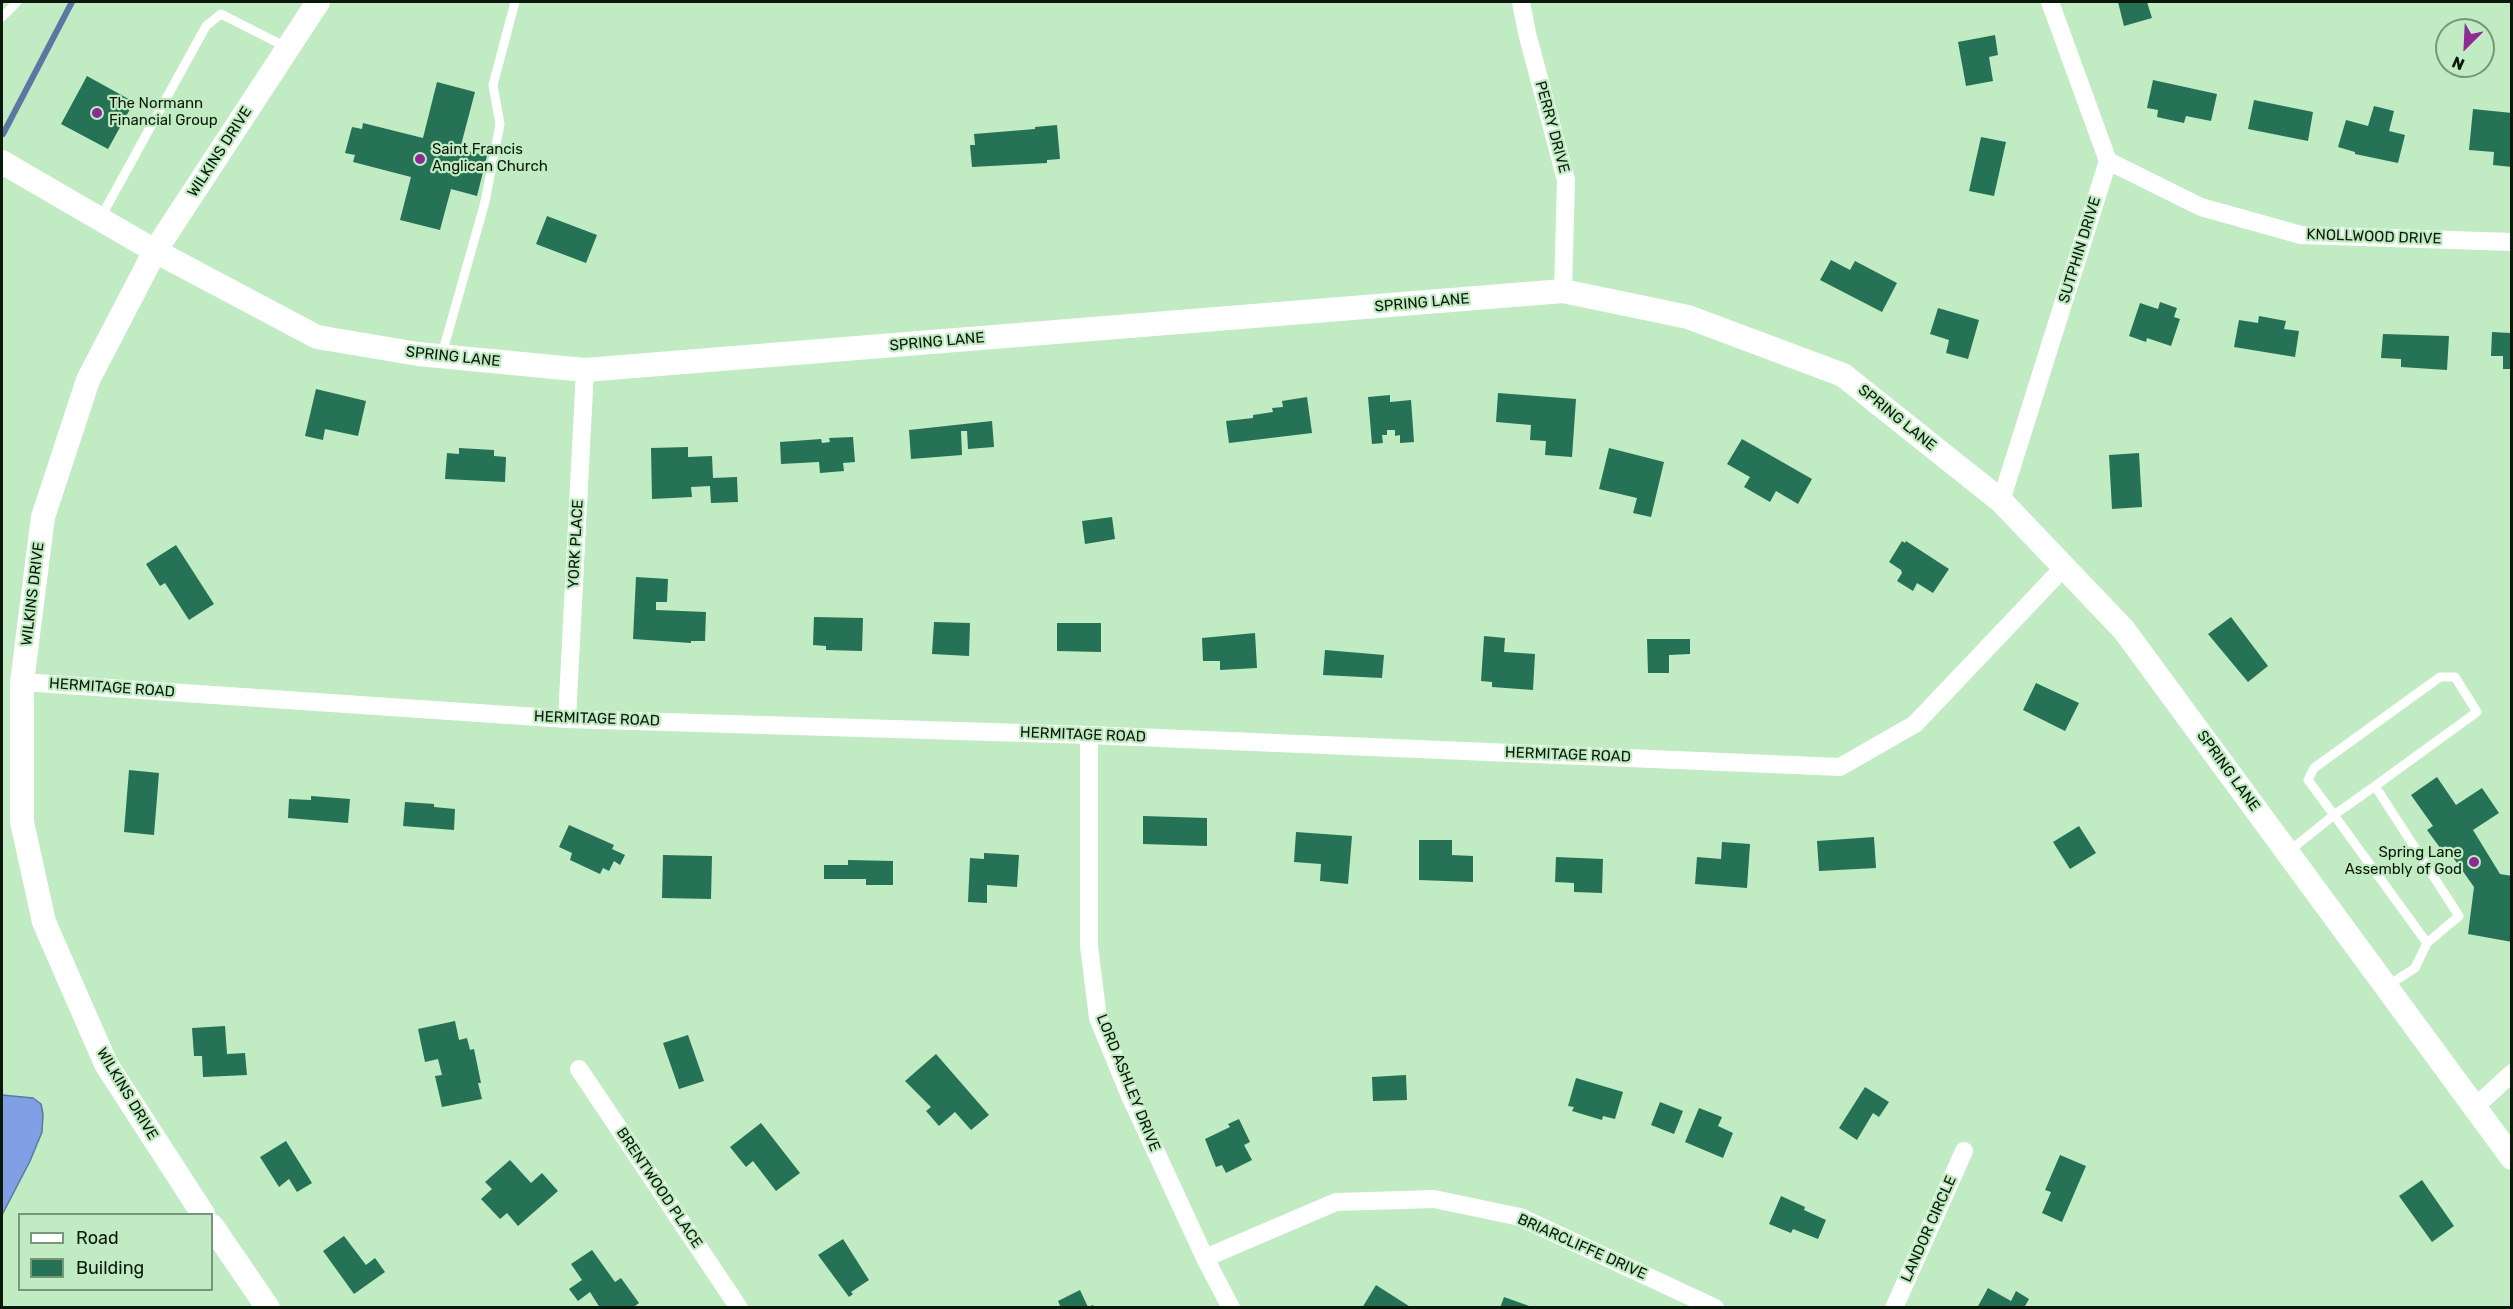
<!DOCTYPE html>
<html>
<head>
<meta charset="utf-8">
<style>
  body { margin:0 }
  #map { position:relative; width:2513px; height:1309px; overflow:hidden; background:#c1ebc2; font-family:Rubik,sans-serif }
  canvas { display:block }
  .frame { position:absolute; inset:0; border:3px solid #0a190a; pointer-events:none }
  .legend { position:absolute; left:18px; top:1213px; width:195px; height:78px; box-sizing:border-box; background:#c1ebc2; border:2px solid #789778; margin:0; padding:8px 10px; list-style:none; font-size:18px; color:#0a190a }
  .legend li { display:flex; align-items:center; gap:12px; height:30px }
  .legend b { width:30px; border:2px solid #789778 }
  .north { position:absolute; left:2435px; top:18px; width:60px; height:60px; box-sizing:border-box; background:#c1ebc2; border:2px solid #789778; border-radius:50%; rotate:204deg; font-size:16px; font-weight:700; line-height:24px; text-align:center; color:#0a190a }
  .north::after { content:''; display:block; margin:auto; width:21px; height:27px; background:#8d2b93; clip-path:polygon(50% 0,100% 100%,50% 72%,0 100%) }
</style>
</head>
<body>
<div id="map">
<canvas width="2513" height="1309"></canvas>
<div class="frame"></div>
<ul class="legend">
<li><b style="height:8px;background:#fff"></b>Road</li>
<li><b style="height:16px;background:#257256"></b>Building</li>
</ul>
<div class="north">N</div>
</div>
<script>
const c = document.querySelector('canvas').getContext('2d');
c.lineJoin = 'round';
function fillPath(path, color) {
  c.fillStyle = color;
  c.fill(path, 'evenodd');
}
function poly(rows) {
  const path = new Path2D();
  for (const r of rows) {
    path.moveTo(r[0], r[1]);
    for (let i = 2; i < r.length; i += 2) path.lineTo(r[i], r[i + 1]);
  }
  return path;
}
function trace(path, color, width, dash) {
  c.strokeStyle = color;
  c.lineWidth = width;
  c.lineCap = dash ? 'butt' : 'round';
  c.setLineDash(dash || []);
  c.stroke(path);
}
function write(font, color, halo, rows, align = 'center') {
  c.font = font + ' Rubik,sans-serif';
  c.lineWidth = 4.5;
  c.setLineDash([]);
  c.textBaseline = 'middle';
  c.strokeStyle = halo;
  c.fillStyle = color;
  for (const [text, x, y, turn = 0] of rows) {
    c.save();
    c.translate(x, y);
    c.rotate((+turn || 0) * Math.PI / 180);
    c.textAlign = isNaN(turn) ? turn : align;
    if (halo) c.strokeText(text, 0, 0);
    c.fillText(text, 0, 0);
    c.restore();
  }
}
const water = poly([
  [2,1095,33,1098,41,1104,43,1114,42,1132,30,1161,2,1215,2,1095]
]);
fillPath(water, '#809fe5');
trace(water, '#5d77a3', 1.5);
trace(poly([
  [3,134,72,2]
]), '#5d77a3', 6);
fillPath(poly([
  [2118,2,2147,2,2152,18,2124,26],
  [1995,35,1998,55,1989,57,1993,81,1966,86,1958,42],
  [87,76,134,102,108,149,61,124],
  [2153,80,2217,94,2211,121,2186,116,2184,123,2157,117,2158,110,2147,108],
  [437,82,475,92,460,149,487,156,477,196,451,189,440,230,400,220,411,177,353,162,355,155,345,153,352,127,362,129,363,123,423,138],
  [2254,100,2313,112,2308,141,2248,129],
  [2374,106,2394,111,2389,131,2405,135,2398,163,2355,154,2355,152,2338,147,2346,120,2368,126],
  [2473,109,2512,113,2512,167,2493,165,2494,152,2469,150],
  [1057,125,1060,159,1047,160,1047,163,972,167,970,145,975,145,974,134,1035,129,1035,127],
  [1981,137,2006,142,1994,196,1969,191],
  [547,216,597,235,586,263,536,244],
  [1831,260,1850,270,1855,261,1897,283,1882,312,1820,280],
  [2160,302,2177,308,2174,317,2180,319,2171,346,2147,338,2146,342,2129,336,2140,303,2158,309],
  [1938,308,1979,320,1968,359,1946,353,1949,340,1930,334],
  [2259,316,2286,321,2284,329,2299,331,2295,357,2234,347,2239,320,2258,323],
  [2492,332,2510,333,2512,369,2503,369,2503,356,2491,356],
  [2383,334,2449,336,2447,370,2401,367,2401,359,2381,358],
  [316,389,366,401,358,436,325,429,323,440,305,436],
  [1498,393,1576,399,1572,457,1545,455,1546,441,1530,440,1531,425,1496,422],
  [1390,395,1390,402,1411,400,1414,442,1400,443,1400,435,1395,436,1395,430,1387,430,1387,435,1382,435,1383,443,1372,444,1368,397],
  [1307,397,1312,433,1229,443,1226,421,1253,418,1253,415,1273,412,1272,408,1283,407,1282,401],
  [992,421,994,447,968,449,967,431,961,431,962,455,911,459,909,430],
  [853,437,855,462,843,463,844,471,820,473,819,462,781,464,780,442,821,439,822,443,830,442,829,438],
  [1742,439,1812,479,1798,504,1776,491,1770,502,1744,487,1750,477,1727,464],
  [688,447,688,457,712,456,713,478,737,477,738,502,711,503,710,486,691,487,692,497,652,499,651,448],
  [459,448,494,450,494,456,506,457,505,482,445,479,447,453,459,454],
  [1609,448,1664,462,1651,517,1633,513,1637,498,1599,489],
  [2139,453,2142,507,2112,509,2109,455],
  [1112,517,1115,539,1085,544,1082,521],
  [1902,541,1905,543,1906,541,1949,569,1933,593,1917,583,1913,591,1897,581,1902,573,1901,570,1889,562],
  [176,545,214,604,189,620,165,583,160,586,146,564],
  [636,577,668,579,667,602,656,602,656,610,706,612,705,641,691,641,691,643,633,639],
  [814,617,863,618,862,651,826,650,826,646,813,645],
  [2231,617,2268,666,2248,682,2208,634],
  [934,622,970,623,969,656,932,654],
  [1057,623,1101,623,1101,652,1057,651],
  [1255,633,1257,668,1220,670,1220,661,1203,661,1202,638],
  [1484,636,1505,638,1504,652,1535,654,1533,690,1492,687,1492,682,1481,681],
  [1647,639,1690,639,1690,654,1669,655,1669,673,1648,673],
  [1325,650,1384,655,1382,678,1323,675],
  [2036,683,2079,703,2065,731,2023,710],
  [129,770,159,773,154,835,124,832],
  [2437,777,2456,805,2482,788,2499,813,2473,830,2500,874,2512,876,2512,942,2468,934,2474,887,2445,846,2441,849,2427,830,2433,826,2411,795],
  [311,796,350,799,348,823,288,818,289,799,311,800],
  [405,802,434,804,434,807,455,809,454,830,403,826],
  [1143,816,1207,818,1207,846,1143,844],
  [569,825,614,845,612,849,625,855,620,865,614,861,609,871,603,868,600,874,570,860,572,853,559,847],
  [2079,826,2096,853,2070,869,2053,842],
  [1296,832,1352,836,1348,884,1320,881,1321,864,1294,862],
  [1874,837,1876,868,1819,871,1817,841],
  [1419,840,1452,840,1452,855,1473,856,1473,882,1419,880],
  [1722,842,1750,844,1747,888,1695,884,1697,857,1721,859],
  [984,853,1019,855,1017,887,987,885,987,903,968,902,970,858,984,859],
  [663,855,712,856,711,899,662,898],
  [1556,857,1603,859,1602,893,1574,892,1574,883,1555,882],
  [848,860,893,861,893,885,866,885,866,879,824,879,824,865,848,865],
  [455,1021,459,1040,467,1038,470,1050,474,1049,481,1083,478,1083,482,1099,442,1107,435,1076,442,1075,438,1059,425,1062,418,1029],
  [225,1026,227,1054,245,1053,247,1075,203,1077,202,1056,194,1056,192,1028],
  [688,1035,704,1081,679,1089,663,1043],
  [936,1054,989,1115,971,1130,955,1112,939,1126,926,1111,931,1107,905,1081],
  [1406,1075,1407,1100,1373,1101,1372,1077],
  [1576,1078,1623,1092,1615,1119,1603,1116,1602,1120,1572,1111,1574,1107,1568,1106],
  [1865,1087,1889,1102,1879,1117,1873,1113,1857,1140,1839,1128],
  [1660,1102,1683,1111,1674,1134,1651,1125],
  [1699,1108,1722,1117,1718,1126,1733,1133,1723,1158,1685,1142],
  [1239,1119,1250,1142,1244,1145,1252,1160,1226,1173,1222,1165,1216,1167,1205,1139,1230,1127,1228,1124],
  [761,1123,800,1173,776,1191,753,1161,746,1167,730,1147],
  [286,1141,312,1183,297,1192,289,1179,279,1187,260,1157],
  [2060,1155,2086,1166,2062,1222,2042,1213,2051,1192,2045,1190],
  [510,1160,531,1183,542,1173,558,1191,518,1226,507,1213,500,1219,481,1199,492,1189,485,1182],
  [2422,1180,2454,1226,2432,1242,2399,1196],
  [1781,1196,1805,1207,1804,1210,1826,1220,1818,1239,1793,1229,1791,1233,1769,1224],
  [344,1236,366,1265,375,1258,385,1272,354,1294,323,1251],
  [843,1239,869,1280,851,1292,853,1294,849,1297,818,1255],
  [592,1250,615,1282,621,1278,639,1303,632,1308,600,1308,590,1292,578,1301,569,1289,582,1280,571,1264],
  [1376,1285,1412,1308,1362,1308],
  [1988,1288,2011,1301,2016,1291,2029,1299,2024,1308,1977,1308],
  [1080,1290,1088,1307,1093,1305,1094,1308,1061,1308,1058,1301],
  [1504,1297,1532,1307,1532,1308,1500,1308]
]), '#257256');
trace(poly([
  [2,17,17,2],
  [101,217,206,26,221,14,286,47],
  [442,354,485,202,500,124,493,85,515,2],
  [2288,852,2334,815,2375,786,2477,712,2455,677,2440,677,2314,768,2308,780,2334,815,2427,943,2459,916,2375,786],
  [2387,986,2415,968,2427,943]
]), '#fff', 9);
trace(poly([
  [1521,2,1527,33,1566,180,1563,291],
  [2108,161,2201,207,2301,235,2512,242],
  [2001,501,2108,161,2050,2],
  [22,682,567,719,1089,735,1840,767,1915,724,2065,566],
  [567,719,585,370],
  [1089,735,1089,946,1098,1018,1130,1096,1205,1258,1231,1308],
  [579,1069,739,1308],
  [2474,1108,2512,1073],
  [1205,1258,1336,1202,1434,1199,1520,1217,1715,1308],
  [1894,1308,1964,1151]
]), '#fff', 18);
trace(poly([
  [2,162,155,251,317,337,418,354,585,370,1563,291,1688,317,1843,375,2001,501,2124,630,2512,1158],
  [203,1214,106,1064,44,922,22,822,22,682,43,517,88,380,155,251,318,2],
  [212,1226,268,1308]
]), '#fff', 24);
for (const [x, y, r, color] of [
  [97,113,6,"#8d2b93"],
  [420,159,6,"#8d2b93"],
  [2474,862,6,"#8d2b93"]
]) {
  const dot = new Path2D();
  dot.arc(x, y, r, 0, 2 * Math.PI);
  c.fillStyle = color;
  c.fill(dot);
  trace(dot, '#c1ebc2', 2);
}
write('15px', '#0a190a', '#c1ebc2', [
  ["The Normann",109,104],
  ["Financial Group",109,121],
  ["Saint Francis",432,150],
  ["Anglican Church",432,167],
  ["Spring Lane",2462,853,"right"],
  ["Assembly of God",2462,870,"right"]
], 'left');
write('15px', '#0a190a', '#c1ebc2', [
  ["PERRY DRIVE",1552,127,75],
  ["WILKINS DRIVE",220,152,-57],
  ["KNOLLWOOD DRIVE",2374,237,2],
  ["SUTPHIN DRIVE",2080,250,-73],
  ["SPRING LANE",1422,303,-5],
  ["SPRING LANE",937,342,-5],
  ["SPRING LANE",453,357,6],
  ["SPRING LANE",1897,418,39],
  ["YORK PLACE",576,544,-87],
  ["WILKINS DRIVE",33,594,-83],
  ["HERMITAGE ROAD",112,688,4],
  ["HERMITAGE ROAD",597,719,2],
  ["HERMITAGE ROAD",1083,735,2],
  ["HERMITAGE ROAD",1568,755,2],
  ["SPRING LANE",2228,771,54],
  ["LORD ASHLEY DRIVE",1128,1083,68],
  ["WILKINS DRIVE",127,1094,59],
  ["BRENTWOOD PLACE",659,1188,56],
  ["LANDOR CIRCLE",1929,1229,-66],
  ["BRIARCLIFFE DRIVE",1582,1247,24]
]);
</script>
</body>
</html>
